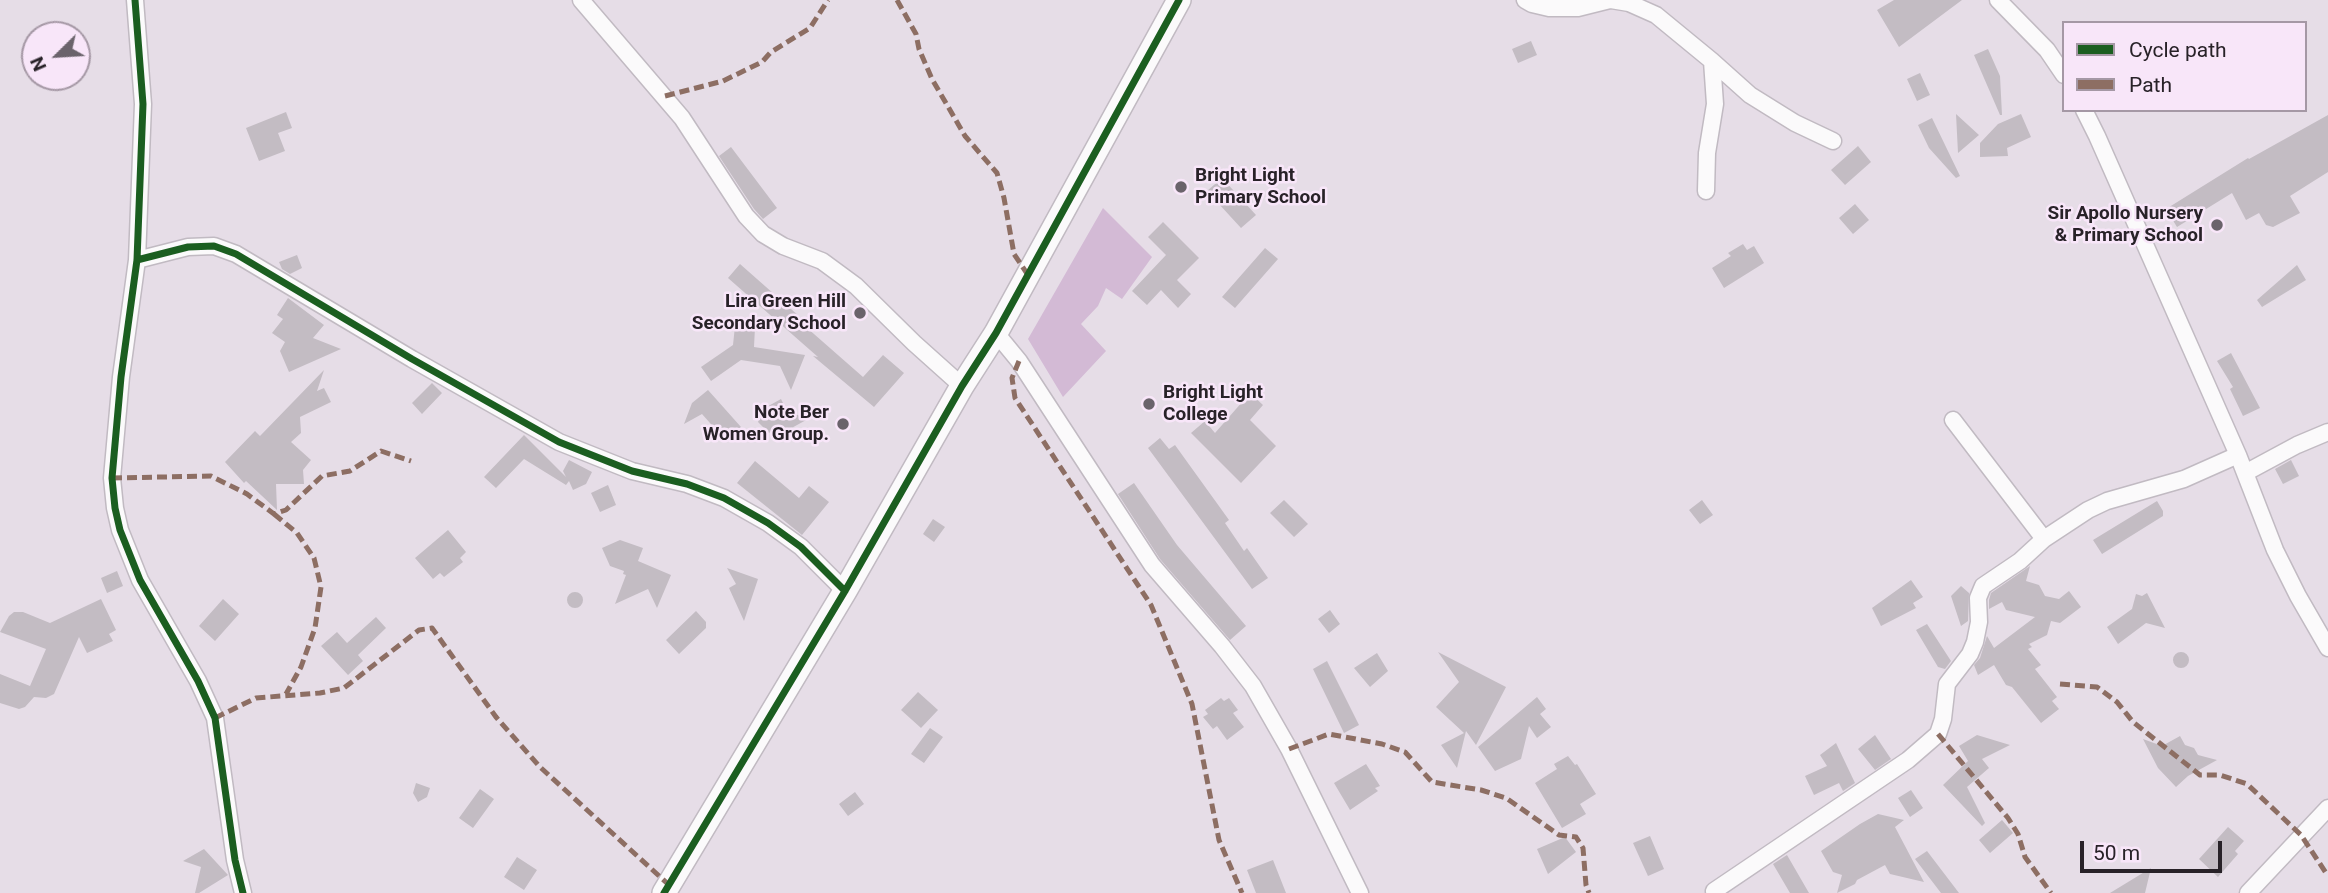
<!DOCTYPE html>
<html>
<head>
<meta charset="utf-8">
<style>
  body { margin:0 }
  #map { position:relative; width:2328px; height:893px; overflow:hidden; background:#e6dde7; font-family:Roboto,sans-serif }
  canvas { display:block }
  .legend { position:absolute; left:2062px; top:21px; width:245px; height:91px; box-sizing:border-box; background:#f8e6f9; border:2px solid #a598a5; margin:0; padding:9px 12px; list-style:none; font-size:21px; color:#282228 }
  .legend li { display:flex; align-items:center; gap:14px; height:35px }
  .legend b { width:35px; border:2px solid #a598a5 }
  .north { position:absolute; left:21px; top:21px; width:70px; height:70px; box-sizing:border-box; background:#f8e6f9; border:2px solid #a598a5; border-radius:50%; rotate:246deg; font-size:19px; font-weight:700; line-height:28px; text-align:center; color:#282228 }
  .north::after { content:''; display:block; margin:auto; width:24px; height:32px; background:#6a636b; clip-path:polygon(50% 0,100% 100%,50% 72%,0 100%) }
  .scale { position:absolute; left:2080px; top:841px; width:142px; height:32px; box-sizing:border-box; border:4px solid #282228; border-top:0; padding-left:9px; font-size:21px; line-height:24px; white-space:nowrap; color:#282228; -webkit-text-stroke:5px #f8e6f9; paint-order:stroke }
</style>
</head>
<body>
<div id="map">
<canvas width="2328" height="893"></canvas>
<ul class="legend">
<li><b style="height:9px;background:#1b5e20"></b>Cycle path</li>
<li><b style="height:9px;background:#8d6e63"></b>Path</li>
</ul>
<div class="north">N</div>
<div class="scale">50 m</div>
</div>
<script>
const c = document.querySelector('canvas').getContext('2d');
c.lineJoin = 'round';
function fillPath(path, color) {
  c.fillStyle = color;
  c.fill(path, 'evenodd');
}
function poly(rows) {
  const path = new Path2D();
  for (const r of rows) {
    if (r.length === 3) {
      path.moveTo(r[0] + r[2], r[1]);
      path.arc(r[0], r[1], r[2], 0, 2 * Math.PI);
      continue;
    }
    path.moveTo(r[0], r[1]);
    for (let i = 2; i < r.length; i += 2) path.lineTo(r[i], r[i + 1]);
  }
  return path;
}
function trace(path, color, width, dash) {
  c.strokeStyle = color;
  c.lineWidth = width;
  c.lineCap = dash ? 'butt' : 'round';
  c.setLineDash(dash || []);
  c.stroke(path);
}
function write(font, color, halo, rows, align = 'center') {
  c.font = font + ' Roboto,sans-serif';
  c.lineWidth = 5;
  c.setLineDash([]);
  c.textBaseline = 'middle';
  c.strokeStyle = halo;
  c.fillStyle = color;
  for (const [text, x, y, turn = 0] of rows) {
    c.save();
    c.translate(x, y);
    c.rotate((+turn || 0) * Math.PI / 180);
    c.textAlign = isNaN(turn) ? turn : align;
    if (halo) c.strokeText(text, 0, 0);
    c.fillText(text, 0, 0);
    c.restore();
  }
}
fillPath(poly([
  [1103,208,1152,257,1122,299,1106,288,1098,306,1081,324,1106,351,1063,397,1028,339]
]), '#d3bad5');
fillPath(poly([
  [1894,0,1962,0,1899,47,1877,10],
  [1531,41,1537,55,1518,63,1512,49],
  [1988,49,2000,76,2002,115,2000,115,1974,55],
  [1920,73,1930,95,1917,101,1907,79],
  [286,112,292,128,278,133,285,151,259,161,246,128],
  [1956,114,1979,135,1958,153],
  [2021,114,2031,137,2007,148,2008,156,1980,157,1980,143,1998,124],
  [2328,115,2328,172,2290,196,2300,213,2273,227,2266,225,2259,213,2246,220,2232,193,2177,227,2166,209,2248,158,2249,159],
  [1932,118,1960,176,1956,178,1929,148,1918,125],
  [1858,146,1871,162,1845,185,1831,170],
  [731,147,777,208,763,219,754,209,719,156],
  [1222,178,1256,215,1241,228,1207,191],
  [1855,204,1869,220,1853,234,1839,218],
  [1163,222,1199,258,1177,280,1191,294,1178,308,1161,290,1147,305,1132,291,1166,255,1148,237],
  [1743,244,1747,250,1754,246,1764,263,1724,288,1712,268,1731,256,1728,253],
  [1265,248,1278,259,1235,308,1222,297],
  [297,255,302,268,290,274,282,269,279,262],
  [740,264,808,324,806,327,863,377,883,355,904,373,874,407,813,356,818,357,728,278],
  [2297,265,2306,280,2262,307,2257,300],
  [288,298,324,325,313,338,341,349,289,372,280,351,285,342,272,333,283,319,277,315],
  [735,326,755,327,754,347,805,355,791,390,780,366,741,360,711,381,701,367,733,345],
  [2231,353,2260,408,2243,416,2230,389,2233,387,2217,361],
  [324,370,317,391,324,388,331,402,300,417,301,433,291,442,311,460,303,470,304,484,276,484,277,510,246,481,244,483,225,462,255,431,260,436],
  [432,383,442,393,422,414,412,403],
  [708,390,741,427,726,441,702,414,684,424,692,403],
  [1250,393,1263,405,1250,420,1276,446,1241,483,1191,433,1205,421,1215,433],
  [781,399,787,411,808,419,777,436,772,430,769,433,758,422,763,409],
  [524,435,566,477,563,471,569,460,592,472,586,484,573,490,569,481,566,485,524,459,496,488,484,477],
  [1160,438,1169,449,1175,445,1229,520,1225,523,1244,551,1247,548,1268,578,1252,589,1148,448],
  [2291,460,2299,476,2283,484,2275,469],
  [755,461,799,498,809,486,829,502,802,535,737,483],
  [1134,483,1177,545,1246,626,1230,640,1160,559,1118,494],
  [608,485,616,505,600,512,591,493],
  [1284,500,1308,524,1294,537,1270,513],
  [1702,500,1713,515,1700,524,1689,510],
  [2157,501,2163,511,2163,516,2102,554,2093,540],
  [933,519,945,527,934,542,923,534],
  [448,530,466,552,460,558,463,562,444,577,440,573,433,579,415,558],
  [620,540,643,548,638,561,671,575,657,608,648,589,615,604,626,575,623,574,624,571,610,566,602,548],
  [2030,566,2026,581,2039,585,2045,596,2059,599,2069,591,2081,607,2060,623,2051,621,2047,635,2029,644,2032,647,2028,649,2041,665,2035,669,2057,697,2052,701,2059,709,2041,723,2012,687,2006,685,1994,665,1978,675,1974,665,1980,658,1987,636,1994,648,2035,617,2006,610,2002,602,1989,609,1989,600,1991,593],
  [727,568,758,579,744,621,729,588,736,584],
  [117,571,123,586,107,593,101,578],
  [1911,580,1923,597,1913,603,1916,608,1881,626,1872,608],
  [1961,586,1969,593,1968,621,1961,626,1951,596],
  [575,600,8],
  [2147,593,2165,628,2146,623,2118,644,2107,627,2132,609,2136,594,2142,596],
  [101,599,116,630,109,634,113,641,87,653,79,637,54,694,46,698,34,697,25,707,19,709,0,703,0,674,30,686,46,649,0,632,9,616,14,612,23,612,50,623],
  [223,599,239,614,215,641,199,626],
  [1330,610,1340,624,1329,633,1318,619],
  [696,611,706,622,706,628,679,654,666,640],
  [376,617,386,628,358,655,363,661,348,675,321,646,337,632,347,643],
  [1927,624,1951,661,1945,669,1938,667,1916,630],
  [2181,660,8],
  [1438,652,1506,687,1476,745,1466,731,1457,768,1441,745,1464,733,1436,707,1459,682],
  [1377,653,1388,671,1370,687,1354,668],
  [1327,661,1359,725,1344,733,1313,669],
  [918,692,938,710,921,728,901,710],
  [1537,697,1546,709,1540,714,1551,727,1537,738,1529,726,1521,759,1495,771,1478,747],
  [1221,698,1224,701,1229,698,1238,710,1233,713,1244,727,1227,740,1217,726,1213,729,1203,717,1208,714,1205,710],
  [930,728,943,737,924,763,911,754],
  [1875,735,1891,759,1875,770,1858,749],
  [1977,735,2010,745,1982,759,1989,768,1967,787,1985,823,1982,826,1943,785,1968,761,1959,746],
  [2180,736,2185,745,2194,748,2198,755,2217,760,2188,776,2176,787,2158,768,2143,739,2162,746],
  [1836,743,1855,783,1843,791,1839,783,1814,795,1805,776,1827,766,1820,755],
  [1568,756,1575,765,1577,764,1596,794,1580,804,1586,814,1562,828,1535,783,1557,769,1554,764],
  [1366,764,1380,786,1375,788,1378,791,1350,810,1334,783],
  [416,783,430,788,427,797,418,802,413,793],
  [480,789,494,799,473,828,459,818],
  [1911,790,1923,808,1910,817,1898,798],
  [855,792,864,804,848,816,839,804],
  [1878,814,1904,820,1895,827,1924,882,1890,874,1885,865,1857,880,1855,884,1837,893,1842,875,1833,872,1821,851,1860,824],
  [2002,820,2013,833,1990,853,1979,840],
  [2228,827,2244,841,2235,851,2238,854,2218,877,2199,859],
  [1650,836,1664,869,1648,876,1633,843],
  [1565,837,1576,852,1548,874,1537,849],
  [204,849,228,875,199,893,195,893,201,867,183,861],
  [1927,851,1959,893,1941,893,1915,859],
  [1787,855,1809,893,1790,893,1773,864],
  [517,857,537,870,524,890,504,877],
  [1273,860,1286,893,1256,893,1247,870],
  [2151,868,2145,893,2110,893]
]), '#c3bcc3');
const street = poly([
  [135,0,143,104,137,260,121,377,112,478,115,508,120,530,140,580,198,681,215,718,235,860,243,893],
  [581,0,682,118,746,216,763,234,783,246,822,261,856,286,914,343,962,386],
  [1525,0,1532,4,1549,8,1578,8,1610,0],
  [1611,0,1629,3,1656,15,1712,61,1750,95,1795,123,1833,141],
  [1998,0,2047,50,2064,75],
  [2084,110,2097,136,2238,455,2275,550,2298,596,2328,648],
  [1706,191,1707,153,1715,104,1712,61],
  [137,260,188,247,214,246,236,254,412,359,559,442,632,471,687,484,724,498,768,523,801,547,845,591],
  [996,333,1019,361,1152,565,1222,646,1253,686,1289,749,1360,893],
  [1953,420,2044,539],
  [2245,473,2297,445,2328,432],
  [1714,891,1908,760,1938,734,1943,719,1947,684,1970,654,1975,642,1979,622,1978,598,1983,586,2020,561,2044,539,2088,510,2107,501,2184,479,2238,455],
  [2248,893,2328,808]
]);
const secondary = poly([
  [664,893,845,591,962,386,996,333,1179,0]
]);
trace(street, '#c1bac2', 19);
trace(secondary, '#c1bac2', 26);
trace(street, '#fbfafb', 16);
trace(secondary, '#fbfafb', 23);
trace(poly([
  [897,0,916,34,919,49,932,79,965,136,997,173,1004,198,1014,254,1028,275],
  [665,96,723,81,762,62,771,52,810,28,828,0],
  [1019,361,1012,378,1015,398,1151,605,1192,704,1219,840,1242,893],
  [112,478,211,476,247,494,274,514,286,510,322,476,350,471,381,451,411,461],
  [274,514,297,533,314,558,321,587,315,628,301,667,286,694],
  [2060,684,2097,687,2117,702,2133,722,2200,775,2220,775,2247,784,2301,835,2328,876],
  [215,718,256,698,320,693,344,688,419,630,432,628,496,717,540,767,669,885],
  [1938,734,2008,818,2018,834,2025,857,2051,893],
  [1289,749,1329,734,1382,744,1405,752,1432,782,1481,790,1506,798,1559,835,1576,837,1583,848,1586,885,1589,893]
]), '#8d6e63', 5, [10, 5]);
trace(poly([
  [135,0,143,104,137,260,121,377,112,478,115,508,120,530,140,580,198,681,215,718,235,860,243,893],
  [137,260,188,247,214,246,236,254,412,359,559,442,632,471,687,484,724,498,768,523,801,547,845,591],
  [664,893,845,591,962,386,996,333,1179,0]
]), '#1b5e20', 7);
for (const [x, y, r, color] of [
  [1181,187,7,"#6a636b"],
  [2217,225,7,"#6a636b"],
  [860,313,7,"#6a636b"],
  [1149,404,7,"#6a636b"],
  [843,424,7,"#6a636b"]
]) {
  const dot = new Path2D();
  dot.arc(x, y, r, 0, 2 * Math.PI);
  c.fillStyle = color;
  c.fill(dot);
  trace(dot, '#f8e6f9', 2.5);
}
write('bold 19px', '#282228', '#f8e6f9', [
  ["Bright Light",1195,176,"left"],
  ["Primary School",1195,198,"left"],
  ["Sir Apollo Nursery",2203,214],
  ["& Primary School",2203,236],
  ["Lira Green Hill",846,302],
  ["Secondary School",846,324],
  ["Bright Light",1163,393,"left"],
  ["College",1163,415,"left"],
  ["Note Ber",829,413],
  ["Women Group.",829,435]
], 'right');
</script>
</body>
</html>
